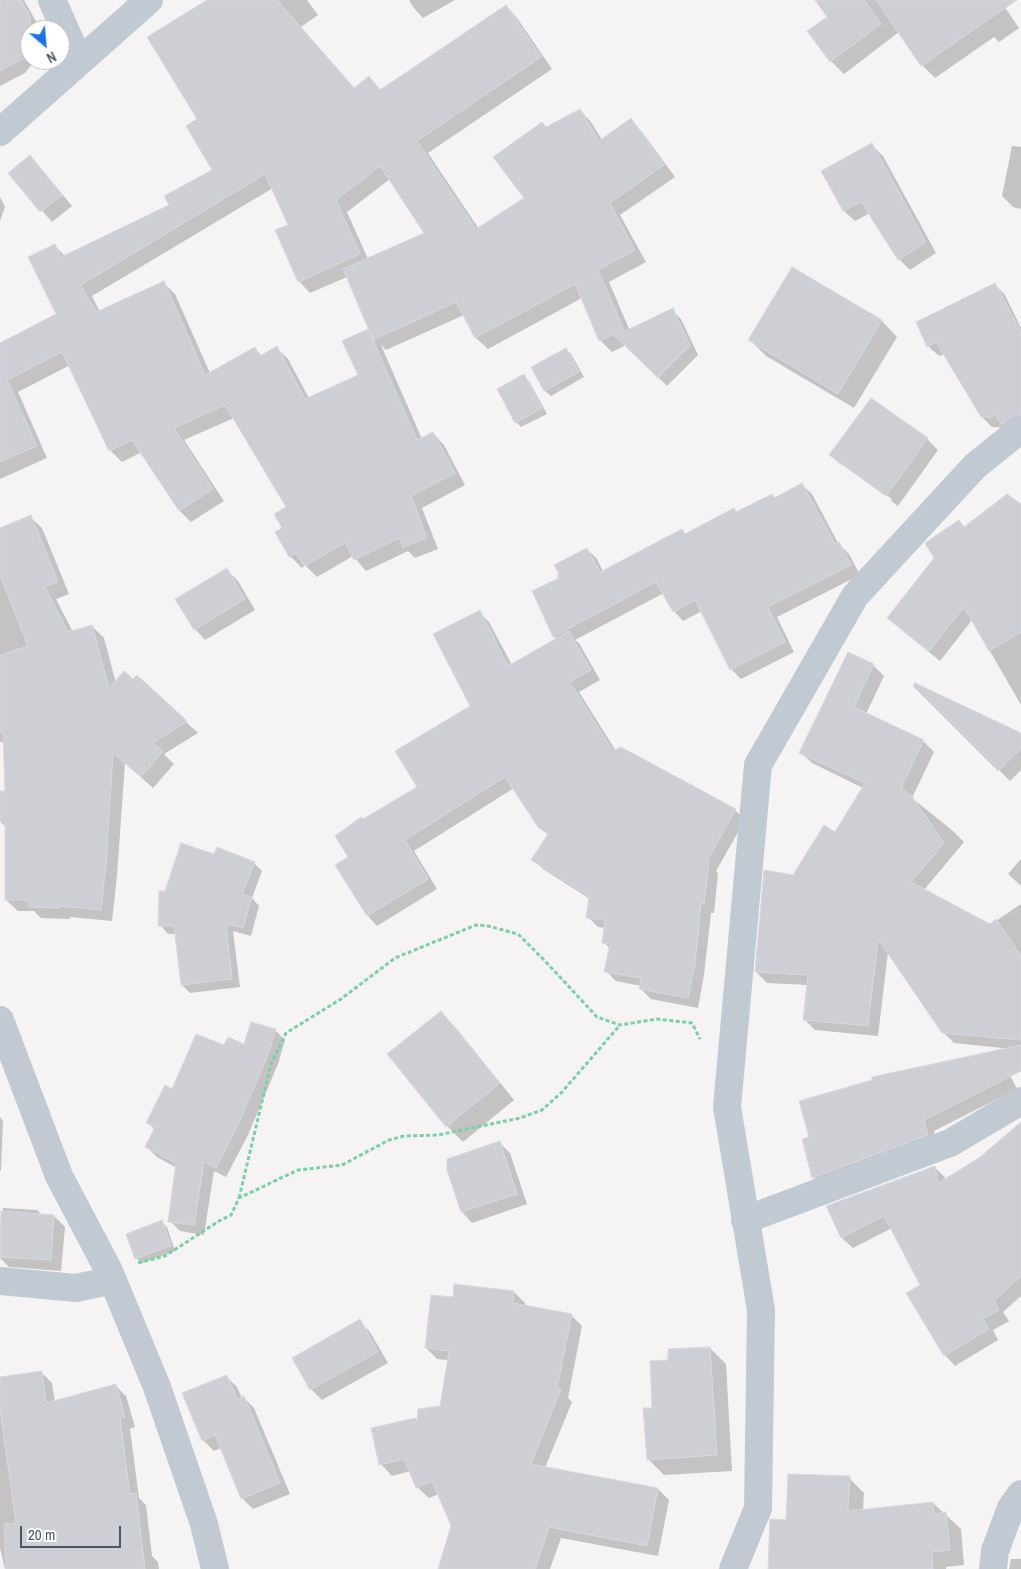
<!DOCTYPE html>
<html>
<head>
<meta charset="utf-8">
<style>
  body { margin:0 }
  #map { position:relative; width:1021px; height:1569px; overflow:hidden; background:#f5f3f3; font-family:"Archivo Narrow",sans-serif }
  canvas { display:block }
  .north { position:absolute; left:20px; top:20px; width:50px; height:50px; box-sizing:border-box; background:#fff; border:1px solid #b7bbc0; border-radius:50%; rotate:153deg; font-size:14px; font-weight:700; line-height:20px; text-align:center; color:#4a5661 }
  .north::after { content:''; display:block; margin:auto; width:18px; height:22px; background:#1a73e8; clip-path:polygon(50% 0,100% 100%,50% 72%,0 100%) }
  .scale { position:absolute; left:20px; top:1526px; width:101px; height:22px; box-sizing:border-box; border:2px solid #4a5661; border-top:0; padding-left:6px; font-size:15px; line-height:18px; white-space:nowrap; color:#4a5661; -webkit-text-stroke:4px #fff; paint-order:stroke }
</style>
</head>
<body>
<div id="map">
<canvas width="1021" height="1569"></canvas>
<div class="north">N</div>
<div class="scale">20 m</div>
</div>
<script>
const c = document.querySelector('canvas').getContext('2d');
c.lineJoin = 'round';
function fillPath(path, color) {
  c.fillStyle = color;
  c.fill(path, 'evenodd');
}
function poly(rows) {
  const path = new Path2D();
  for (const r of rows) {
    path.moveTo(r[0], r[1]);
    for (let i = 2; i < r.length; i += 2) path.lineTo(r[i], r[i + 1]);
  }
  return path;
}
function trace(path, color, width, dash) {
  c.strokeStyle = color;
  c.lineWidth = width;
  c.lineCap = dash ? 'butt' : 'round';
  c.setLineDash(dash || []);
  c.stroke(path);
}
fillPath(poly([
  [0,0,24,0,41,30,30,30,30,60,35,60,25,73,0,86],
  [210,0,307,0,318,15,301,27,355,89,369,78,381,90,506,6,517,18,552,69,428,153,479,229,526,199,547,128,580,110,591,122,602,140,631,120,642,132,675,177,620,215,646,262,609,282,630,331,672,310,681,319,698,355,667,386,626,345,612,352,600,340,582,298,488,349,476,338,464,315,386,350,381,345,422,439,433,433,444,445,465,485,422,508,438,549,415,558,408,551,366,571,353,556,317,577,305,565,302,568,290,556,284,528,287,508,234,418,184,440,224,501,191,522,180,511,142,452,122,462,110,450,70,365,18,392,47,458,0,479,0,343,58,315,55,246,66,257,170,205,214,171,199,119],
  [390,179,426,234,368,259,347,212],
  [273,188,289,225,299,281,310,293,347,277,373,336,368,331,359,376,309,398,288,359,277,348,262,356,255,348,210,373,175,294,164,283,100,312,92,296],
  [409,0,455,0,423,18,413,7],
  [816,0,1000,0,1019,28,999,42,994,37,935,78,922,65,899,32,844,74,831,61,829,17],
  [42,60,58,60,65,72],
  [872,145,883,156,936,253,910,270,899,259,870,213,855,221,844,211,823,172],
  [1012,146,1021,147,1021,209,1013,207,1002,196],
  [30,157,40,167,72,206,52,222,14,179],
  [0,197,5,207,0,221],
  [792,269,882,321,897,337,854,408,766,356,750,340],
  [995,285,1005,295,1021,328,1021,428,992,427,982,417,945,354,939,356,928,346],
  [566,349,571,354,584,377,551,396,545,391,532,367],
  [523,376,529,381,547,414,521,427,516,422],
  [927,439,938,450,898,506,841,465,891,501,892,499,841,462,841,465,831,455],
  [802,485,812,494,838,543,849,554,860,575,777,617,794,652,741,679,731,669,702,611,683,621,674,611,664,593,575,640,579,643,600,680,579,692,616,751,735,810,745,820,716,871,718,873,714,913,711,913,704,975,698,1008,651,999,641,989,641,986,616,981,606,971,610,949,604,942,605,928,598,927,588,917,590,899,543,869,533,860,548,835,539,826,514,788,414,851,437,889,377,926,368,916,350,857,363,821,418,787,471,706,479,612,489,622,512,665,557,639,554,636,561,579,587,549,597,559,603,571,682,530,686,535,734,510,737,513,771,495,775,499],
  [1021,506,1021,705,972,620,940,661,899,628,889,618,936,558,959,522,966,528],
  [30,517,42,528,69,594,56,599,73,632,92,626,104,638,116,683,133,681,137,677,198,733,164,754,174,764,153,788,125,763,117,876,112,921,70,917,70,919,41,918,34,911,18,911,6,900,6,827,0,821,0,792,6,792,4,744,0,741,0,529],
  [227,570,238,581,255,610,205,640,195,629],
  [873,665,884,676,866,714,923,741,934,752,912,798,953,831,964,842,924,890,990,925,1021,904,1021,1050,954,1043,943,1032,888,952,878,1036,815,1030,804,1019,808,985,767,983,756,972,793,876,836,834,863,788,812,763,801,753],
  [915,686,1021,734,1021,770,1010,781],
  [215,856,254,863,262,871,252,898,259,906,251,936,233,931,240,987,190,993,182,985,176,934,168,934,160,925,166,893],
  [1021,859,1021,886,1008,874],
  [440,1012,456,1028,514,1100,463,1142,447,1126],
  [275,1030,285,1040,278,1064,248,1135,226,1177,214,1171,204,1235,180,1231,170,1221,177,1168,157,1157,147,1147,155,1130,148,1123,172,1090,224,1047,245,1045],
  [1004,1063,1017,1089,934,1131,938,1145,824,1188,813,1177],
  [0,1117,3,1121,1,1171,0,1171],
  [1021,1135,1021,1296,1003,1312,1009,1321,993,1330,998,1340,955,1366,945,1355,922,1285,892,1228,853,1248,842,1238,827,1207,934,1167,945,1177,945,1180],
  [500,1143,510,1153,527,1204,472,1223,462,1212],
  [3,1208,37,1210,42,1215,54,1216,65,1227,61,1271,9,1267,0,1258,0,1223,2,1223],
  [162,1222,167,1227,175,1251,142,1263,136,1258],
  [514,1292,525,1303,525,1306,571,1315,582,1326,568,1398,572,1402,545,1468,658,1489,669,1500,658,1556,561,1538,550,1569,440,1569,453,1526,439,1494,429,1498,417,1487,411,1471,392,1476,381,1464,418,1422,441,1407,448,1360,437,1359,426,1348,454,1299],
  [359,1321,370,1332,388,1363,322,1400,311,1389,294,1358],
  [710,1348,726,1364,732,1471,664,1475,648,1459,654,1409,670,1361],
  [41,1372,52,1383,55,1402,116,1386,126,1396,135,1427,130,1429,139,1498,146,1505,152,1556,158,1562,159,1569,5,1569,0,1548,0,1378],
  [226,1376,237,1387,242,1398,244,1398,254,1408,290,1494,253,1509,242,1498,222,1448,214,1451,203,1440],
  [849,1478,864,1493,863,1510,933,1503,961,1529,964,1565,946,1567,946,1569,770,1569],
  [1011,1559,1021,1559,1021,1569,1009,1569]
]), '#0003');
const building = poly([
  [0,0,21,0,30,16,30,55,0,71,0,0],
  [207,0,277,0,354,88,369,76,380,90,506,5,541,57,417,141,476,229,524,198,493,157,542,122,546,127,580,109,599,141,631,118,664,165,610,203,635,250,598,270,624,330,599,341,575,284,475,338,456,302,373,340,343,269,424,233,380,166,336,200,360,254,298,282,275,230,288,225,265,174,81,285,96,312,164,281,205,375,255,347,260,356,277,346,305,399,358,375,342,341,368,329,417,440,433,432,455,473,411,496,427,538,403,547,399,538,354,560,345,543,304,566,296,553,289,557,275,532,282,528,274,514,286,507,225,405,174,428,213,489,179,511,132,440,109,451,62,352,7,380,37,446,0,462,0,343,56,314,28,257,55,244,61,257,169,205,164,196,212,170,186,126,197,119,147,37,207,0],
  [815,0,864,0,881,24,830,62,807,31,827,17,815,0],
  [876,0,1017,0,921,66,876,0],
  [872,143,926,242,898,260,861,202,843,211,821,171,872,143],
  [30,155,62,195,40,212,8,173,30,155],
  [792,267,882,320,838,394,748,340,792,267],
  [995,283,1021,332,1021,414,1012,417,1002,424,995,415,991,417,981,417,936,342,927,347,916,322,995,283],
  [673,308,690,346,658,378,615,336,673,308],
  [566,348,579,372,544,391,531,367,566,348],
  [524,374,542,408,515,423,497,389,524,374],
  [871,398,928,438,886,496,829,455,871,398],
  [802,483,835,544,839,542,851,565,768,607,785,642,730,670,695,600,673,612,656,582,553,637,532,591,559,578,557,575,559,574,554,565,587,548,600,572,682,529,685,534,734,508,736,512,772,494,774,498,802,483],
  [1007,494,1021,504,1021,632,989,651,964,607,929,651,887,618,934,558,925,543,959,520,964,527,1007,494],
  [31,515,58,582,45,587,68,632,92,625,109,688,124,671,133,679,137,675,187,721,153,743,163,751,141,777,113,753,106,864,101,910,59,906,59,908,28,907,29,900,5,900,5,821,0,822,0,791,5,791,3,732,0,732,0,655,28,646,0,575,0,528,31,515],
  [227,568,245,599,194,630,175,599,227,568],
  [480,610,508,666,569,631,591,670,570,682,613,751,621,747,736,809,707,861,709,862,704,904,701,903,695,964,688,998,639,989,641,978,604,972,610,944,602,943,605,920,586,918,589,896,531,860,548,834,538,827,505,777,405,840,428,879,367,916,335,865,348,857,335,836,361,817,363,819,417,787,395,751,470,706,433,634,480,610],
  [848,652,874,664,854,707,924,740,901,788,913,798,944,843,911,882,990,924,996,919,1021,956,1021,1040,942,1033,878,939,868,1026,803,1020,808,975,755,972,764,870,793,875,824,825,835,832,865,783,799,753,848,652],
  [915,683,1021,733,1021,749,998,771,913,686,915,683],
  [181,843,214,854,217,847,255,862,242,894,252,897,243,928,226,924,232,979,181,985,174,926,158,926,159,891,165,891,181,843],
  [441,1011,500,1083,446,1127,387,1054,441,1011],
  [251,1022,276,1029,268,1054,238,1125,216,1168,204,1162,194,1225,168,1222,176,1163,145,1147,155,1127,146,1123,165,1085,172,1089,196,1034,224,1045,228,1037,244,1044,251,1022],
  [1021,1045,1021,1071,924,1120,928,1135,812,1178,802,1139,809,1137,799,1101,872,1080,872,1077,1021,1045],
  [1021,1122,1021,1276,994,1301,999,1310,983,1319,989,1329,944,1356,906,1293,920,1285,884,1216,841,1238,826,1206,935,1166,938,1183,979,1158,1021,1122],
  [500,1141,517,1194,461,1212,447,1170,447,1159,500,1141],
  [1,1211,54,1215,51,1260,0,1257,1,1211],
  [162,1220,171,1246,135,1259,126,1234,162,1220],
  [454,1284,514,1291,513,1303,572,1314,557,1388,561,1389,531,1464,658,1488,647,1546,549,1527,535,1569,438,1569,451,1526,432,1481,416,1488,404,1459,379,1465,371,1428,415,1418,417,1420,418,1409,440,1406,449,1351,425,1348,431,1295,453,1297,454,1284],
  [360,1319,378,1352,310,1390,292,1358,360,1319],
  [710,1347,717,1455,647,1460,643,1408,652,1408,650,1361,668,1360,668,1349,710,1347],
  [42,1371,46,1403,116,1384,125,1417,120,1418,130,1494,136,1493,145,1569,6,1569,4,1524,16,1523,0,1409,0,1377,42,1371],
  [227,1375,237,1399,244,1396,280,1483,241,1499,215,1435,202,1441,182,1393,227,1375],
  [788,1474,850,1476,848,1511,933,1502,934,1514,946,1512,950,1550,932,1552,933,1569,768,1569,770,1519,786,1520,788,1474]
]);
fillPath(building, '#cdcfd5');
trace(building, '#d7d9de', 1);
trace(poly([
  [239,1198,271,1064,286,1033,341,999,395,958,476,925,488,926,518,934,547,963,597,1017,620,1025,657,1019,692,1023,700,1039],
  [138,1263,165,1256,219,1221,231,1215,239,1198,298,1170,342,1165,389,1140,404,1136,438,1135,520,1118,542,1110,562,1092,620,1025]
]), '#7ad0a6', 3, [4, 2.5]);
trace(poly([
  [52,0,79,61],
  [0,132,149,0],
  [0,1020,59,1176,109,1271,157,1387,204,1524,215,1569],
  [745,1220,950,1143,1021,1101],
  [0,1281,76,1288,113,1280],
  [733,1569,758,1508,761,1310,727,1107,758,765,855,596,975,466,1021,429],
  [993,1569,995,1551,1011,1508,1021,1494]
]), '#c1cad2', 28);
</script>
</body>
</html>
